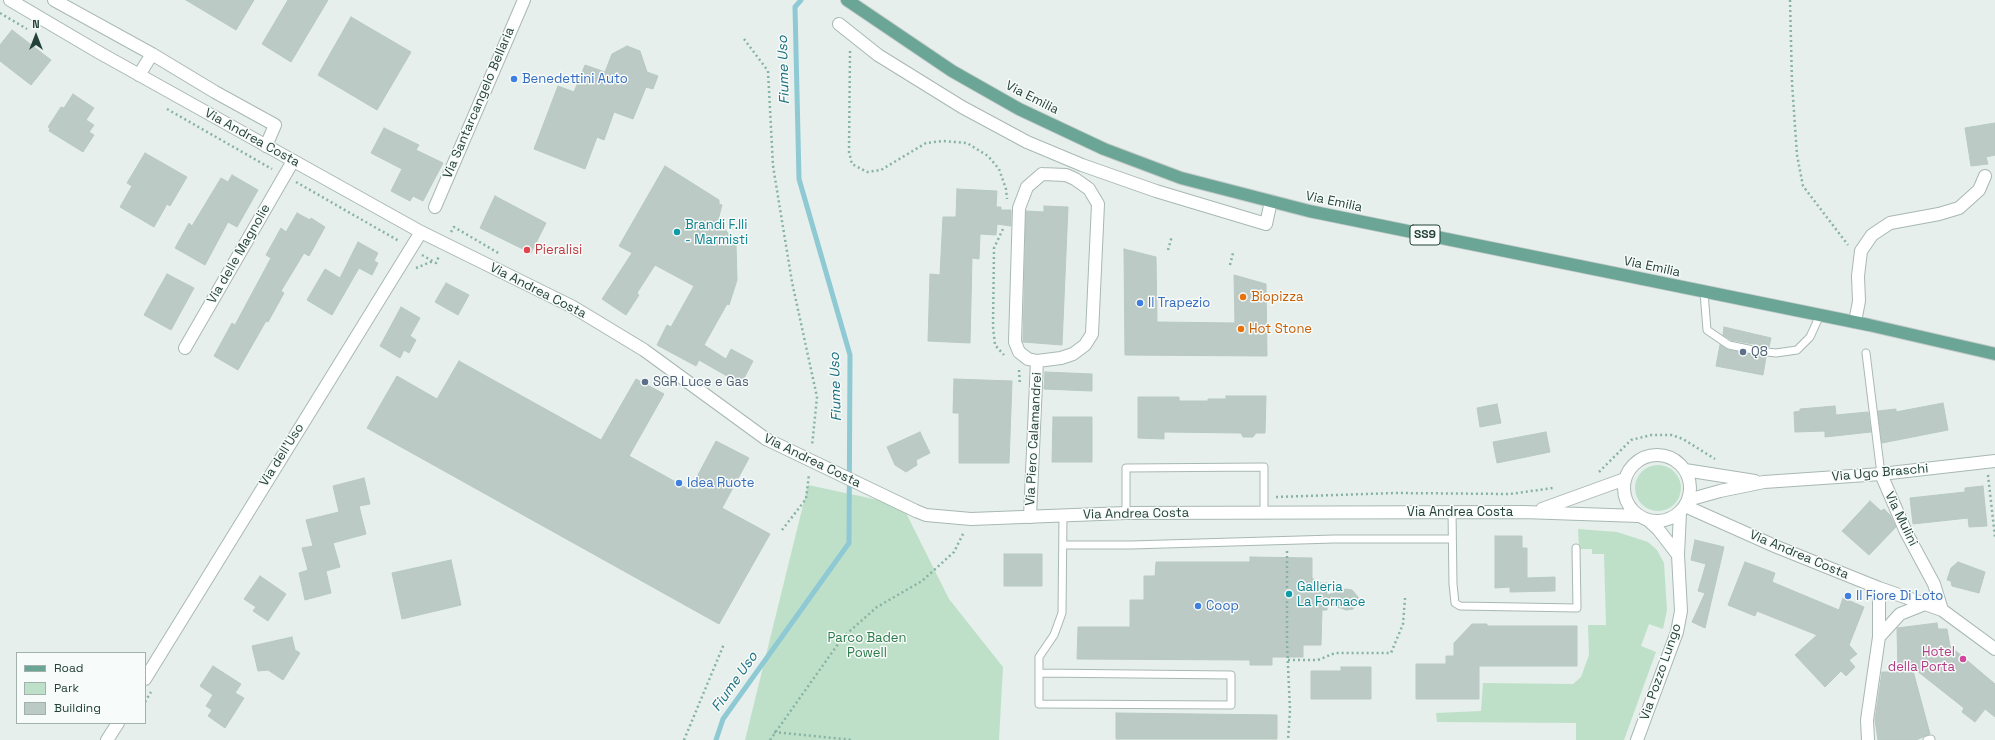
<!DOCTYPE html>
<html>
<head>
<meta charset="utf-8">
<style>
  body { margin:0 }
  #map { position:relative; width:1995px; height:740px; overflow:hidden; background:#e6efeb; font-family:"Space Grotesk",sans-serif }
  canvas { display:block }
  .legend { position:absolute; left:16px; top:652px; width:130px; height:72px; box-sizing:border-box; background:#f7fbf9; border:1px solid #a3b1ad; margin:0; padding:5px 7px; list-style:none; font-size:12px; color:#24423a }
  .legend li { display:flex; align-items:center; gap:8px; height:20px }
  .legend b { width:20px; border:1px solid #a3b1ad }
  .north { position:absolute; left:16px; top:16px; width:40px; height:40px; -webkit-text-stroke:3px #f7fbf9; paint-order:stroke; rotate:0deg; font-size:11px; font-weight:700; line-height:16px; text-align:center; color:#24423a }
  .north::after { content:''; display:block; margin:auto; width:14px; height:18px; background:#24423a; clip-path:polygon(50% 0,100% 100%,50% 72%,0 100%) }
</style>
</head>
<body>
<div id="map">
<canvas width="1995" height="740"></canvas>
<ul class="legend">
<li><b style="height:5px;background:#6aa596"></b>Road</li>
<li><b style="height:11px;background:#bfe0c8"></b>Park</li>
<li><b style="height:11px;background:#bbcac4"></b>Building</li>
</ul>
<div class="north">N</div>
</div>
<script>
const c = document.querySelector('canvas').getContext('2d');
c.lineJoin = 'round';
function fillPath(path, color) {
  c.fillStyle = color;
  c.fill(path, 'evenodd');
}
function poly(rows) {
  const path = new Path2D();
  for (const r of rows) {
    if (r.length === 3) {
      path.moveTo(r[0] + r[2], r[1]);
      path.arc(r[0], r[1], r[2], 0, 2 * Math.PI);
      continue;
    }
    path.moveTo(r[0], r[1]);
    for (let i = 2; i < r.length; i += 2) path.lineTo(r[i], r[i + 1]);
  }
  return path;
}
function trace(path, color, width, dash) {
  c.strokeStyle = color;
  c.lineWidth = width;
  c.lineCap = dash ? 'butt' : 'round';
  c.setLineDash(dash || []);
  c.stroke(path);
}
function write(font, color, halo, rows, align = 'center') {
  c.font = font + ' "Space Grotesk",sans-serif';
  c.lineWidth = 3;
  c.setLineDash([]);
  c.textBaseline = 'middle';
  c.strokeStyle = halo;
  c.fillStyle = color;
  for (const [text, x, y, turn = 0] of rows) {
    c.save();
    c.translate(x, y);
    c.rotate((+turn || 0) * Math.PI / 180);
    c.textAlign = isNaN(turn) ? turn : align;
    if (halo) c.strokeText(text, 0, 0);
    c.fillText(text, 0, 0);
    c.restore();
  }
}
fillPath(poly([
  [1658,488,23],
  [808,485,902,505,949,599,1003,667,999,740,745,740],
  [1578,529,1617,532,1648,542,1657,550,1664,563,1667,610,1663,629,1649,624,1641,646,1656,652,1624,740,1576,740,1576,723,1437,722,1436,713,1481,711,1483,683,1573,684,1581,677,1589,655,1588,625,1606,625,1604,554,1592,554,1592,549,1579,549]
]), '#bfe0c8');
trace(poly([
  [716,740,723,719,849,543,850,355,799,179,795,7,801,0]
]), '#8ec9d4', 5);
const building = poly([
  [186,0,254,0,236,30,186,0],
  [288,0,328,0,291,62,262,44,288,0],
  [351,17,411,52,377,110,318,75,351,17],
  [12,30,51,60,31,85,0,61,0,45,12,30],
  [627,46,640,51,647,72,658,76,653,89,646,87,633,119,614,112,604,140,597,137,585,169,534,149,558,86,574,92,585,65,605,72,612,54,627,46],
  [73,94,94,108,86,120,94,125,89,132,94,135,83,152,49,131,50,128,48,127,61,107,64,108,73,94],
  [1995,123,1995,155,1986,157,1988,164,1971,166,1965,128,1995,123],
  [384,128,419,145,416,150,443,163,423,201,413,196,410,201,391,191,402,169,371,153,384,128],
  [145,153,187,177,170,206,167,204,154,227,120,207,132,186,127,183,145,153],
  [665,166,719,200,719,204,722,205,718,220,736,244,737,280,729,305,727,304,704,345,726,359,731,349,753,361,741,384,699,360,696,366,657,345,667,325,671,327,694,286,655,265,637,293,639,295,626,315,602,299,632,253,619,246,665,166],
  [232,175,258,190,237,227,228,222,205,265,175,248,189,223,192,226,221,178,228,182,232,175],
  [957,189,997,191,996,207,1001,207,1001,210,1011,210,1011,226,997,224,996,235,980,234,979,259,972,258,970,343,928,341,930,274,940,275,943,217,956,217,957,189],
  [495,196,546,223,531,253,480,228,495,196],
  [1044,206,1068,207,1062,345,1023,342,1023,341,1026,211,1044,212,1044,206],
  [297,213,310,220,311,218,325,227,309,256,304,253,281,291,284,293,268,322,266,321,238,370,214,356,232,323,235,325,271,258,266,255,281,228,286,232,297,213],
  [358,242,378,253,374,261,378,263,372,275,359,268,332,315,307,300,325,269,340,278,358,242],
  [1124,249,1156,257,1157,322,1235,323,1234,275,1266,284,1267,356,1125,355,1124,249],
  [167,274,194,288,171,330,144,315,167,274],
  [446,283,469,295,458,315,435,302,446,283],
  [401,307,420,318,410,336,416,340,409,353,404,350,400,358,380,346,401,307],
  [1724,327,1771,338,1769,347,1731,340,1723,335,1724,327],
  [1720,345,1728,350,1766,357,1763,375,1716,366,1720,345],
  [459,361,601,440,636,379,664,394,629,456,690,490,716,441,749,458,722,508,770,534,719,624,367,428,397,376,437,399,459,361],
  [1045,372,1092,374,1092,391,1044,389,1045,372],
  [954,379,1012,381,1009,463,959,463,959,413,953,413,954,379],
  [1226,396,1266,396,1265,433,1256,433,1253,437,1243,437,1241,433,1164,432,1164,439,1138,438,1138,397,1179,397,1179,401,1208,401,1208,399,1226,399,1226,396],
  [1943,403,1948,430,1882,443,1878,411,1896,409,1896,412,1943,403],
  [1497,404,1501,423,1480,427,1477,408,1497,404],
  [1835,406,1836,415,1868,412,1871,432,1825,437,1825,431,1795,432,1794,412,1800,411,1800,409,1835,406],
  [1053,417,1092,417,1092,462,1052,462,1053,417],
  [920,432,930,453,916,460,917,465,906,472,895,465,887,447,920,432],
  [1546,432,1550,452,1497,463,1493,442,1546,432],
  [364,478,370,504,359,506,366,534,333,543,340,567,326,571,331,593,305,600,299,573,308,570,302,548,313,546,306,520,339,512,333,486,364,478],
  [1983,486,1987,526,1969,527,1968,518,1913,524,1910,498,1965,492,1965,488,1983,486],
  [1870,501,1881,511,1884,509,1890,515,1896,527,1869,555,1842,531,1870,501],
  [1495,536,1522,536,1522,548,1527,548,1527,578,1555,577,1555,591,1510,592,1510,587,1495,588,1495,536],
  [1695,540,1724,547,1705,628,1692,622,1705,593,1698,591,1706,564,1691,560,1695,540],
  [1004,554,1042,554,1042,586,1004,586,1004,554],
  [1250,557,1312,558,1312,579,1314,579,1314,583,1328,583,1327,595,1346,589,1352,590,1358,597,1358,604,1353,609,1346,610,1327,603,1327,610,1322,610,1321,645,1303,645,1303,657,1272,657,1272,665,1250,665,1250,660,1077,659,1078,627,1130,627,1130,600,1144,600,1144,576,1155,576,1156,562,1250,562,1250,557],
  [451,560,461,605,402,619,392,573,451,560],
  [1745,562,1775,573,1772,582,1839,610,1843,598,1864,607,1849,645,1857,654,1849,660,1855,667,1846,676,1841,671,1825,687,1795,655,1817,635,1757,611,1755,616,1728,605,1745,562],
  [1958,562,1985,572,1979,593,1952,586,1951,581,1947,580,1951,568,1958,562],
  [260,576,286,594,268,621,253,611,256,607,244,599,260,576],
  [1937,623,1938,629,1947,629,1950,646,1995,684,1995,717,1985,709,1975,722,1962,712,1964,708,1912,667,1930,734,1916,740,1878,740,1875,720,1882,672,1898,672,1897,628,1937,623],
  [1472,624,1487,624,1487,626,1577,626,1577,666,1479,666,1479,699,1416,699,1416,664,1446,664,1446,656,1454,656,1454,643,1472,624],
  [292,637,295,650,300,653,283,680,268,670,258,671,252,646,292,637],
  [213,666,241,684,235,693,244,698,225,728,208,716,212,710,206,706,213,695,200,686,213,666],
  [1341,667,1371,667,1371,699,1311,699,1311,671,1341,671,1341,667],
  [1116,713,1277,715,1277,739,1116,739,1116,713]
]);
fillPath(building, '#bbcac4');
trace(building, '#b8c9c2', 1);
const service = poly([
  [1704,292,1707,330,1729,345,1758,351,1776,353,1797,350,1810,337,1820,315],
  [1866,353,1881,474],
  [1452,511,1453,584,1455,603,1460,606,1577,608,1576,548],
  [1126,513,1126,468,1264,467,1264,512],
  [1063,545,1131,545,1334,539,1452,539],
  [1039,673,1231,675,1231,705,1039,704,1039,657,1054,635,1062,613,1063,516],
  [1927,740,1931,739]
]);
const minor = poly([
  [54,0,152,54],
  [839,24,878,55,962,107,1027,142,1082,165,1156,191,1266,224,1271,201],
  [139,75,152,54,215,92,275,125,266,146],
  [1042,174,1066,175,1075,179,1089,189,1098,204,1092,334,1085,345,1073,354,1061,358,1037,361,1028,359,1019,352,1015,342,1019,208,1027,187,1042,174],
  [435,207,524,0],
  [1855,322,1859,301,1858,276,1861,251,1872,235,1890,223,1939,214,1959,208,1979,190,1985,176],
  [185,348,293,161],
  [1881,474,1906,532,1934,584,1942,610],
  [1685,506,1777,547,1879,588,1942,610,1995,649],
  [1030,517,1037,361],
  [1648,520,1658,529,1678,555],
  [1879,637,1900,614,1925,604],
  [1637,740,1677,632,1681,611,1678,555,1680,512],
  [1868,740,1867,720,1879,637,1879,588]
]);
const tertiary = poly([
  [10,0,100,53,421,232,573,307,644,350,766,439],
  [1657,488,33],
  [1685,470,1755,481],
  [1688,500,1720,491,1764,482,1881,474,1995,461],
  [1542,509,1625,479],
  [916,511,926,515,971,519,1126,513,1523,512,1639,516],
  [145,679,421,232],
  [107,740,118,723]
]);
const primary = poly([
  [847,0,952,71,1019,109,1104,149,1181,178,1309,211,1869,325,1995,354]
]);
trace(service, '#a8b8b2', 9);
trace(minor, '#a8b8b2', 14);
trace(tertiary, '#a8b8b2', 14);
trace(primary, '#c2cac8', 14);
trace(poly([
  [1790,0,1792,83,1797,155,1803,186,1848,245],
  [0,13,27,29],
  [744,39,768,71,773,166,792,282,817,397,812,446],
  [850,51,849,152,852,164,867,172,881,170,926,143,943,141,967,143,988,156,999,169,1006,189,1007,199],
  [167,109,272,169],
  [296,182,399,241],
  [1003,229,994,248,993,327,995,345,1004,355],
  [451,232,454,227,500,254],
  [1168,250,1172,236],
  [422,255,436,263,439,256],
  [1230,265,1233,253],
  [416,268,433,261],
  [1019,370,1020,385],
  [1599,472,1631,440,1651,435,1672,435,1683,439,1715,459],
  [1988,475,1995,537],
  [1276,497,1395,493,1510,494,1553,488],
  [782,530,806,499,809,474],
  [1287,551,1287,644,1290,710,1288,740],
  [1288,660,1318,660,1335,653,1391,653,1403,624,1405,598],
  [145,702,151,692],
  [774,732,853,740],
  [684,740,724,644],
  [770,740,843,637,877,607,922,581,954,552,964,532]
]), '#86b3a5', 2.5, [2, 3]);
trace(service, '#fff', 7);
trace(minor, '#fff', 12);
trace(tertiary, '#fff', 12);
trace(primary, '#6aa596', 12);
const tertiaryBridge = poly([
  [766,439,916,511]
]);
trace(tertiaryBridge, '#a8b8b2', 14, []);
trace(tertiaryBridge, '#fff', 12);
for (const [x, y, r, color] of [
  [514,79,4,"#3f7fe0"],
  [677,232,4,"#0f9aa8"],
  [527,250,4,"#e0444e"],
  [1243,297,4,"#e8710a"],
  [1140,303,4,"#3f7fe0"],
  [1241,329,4,"#e8710a"],
  [1743,352,4,"#5c6f8a"],
  [645,382,4,"#5c6f8a"],
  [679,483,4,"#3f7fe0"],
  [1289,594,4,"#0f9aa8"],
  [1848,596,4,"#3f7fe0"],
  [1198,606,4,"#3f7fe0"],
  [1963,659,4,"#d1479c"]
]) {
  const dot = new Path2D();
  dot.arc(x, y, r, 0, 2 * Math.PI);
  c.fillStyle = color;
  c.fill(dot);
  trace(dot, '#f7fbf9', 1.5);
}
for (const [x, y, w] of [
  [1425,235,30]
]) {
  const box = new Path2D();
  box.roundRect(x - w / 2, y - 10, w, 20, 3);
  c.fillStyle = '#f7fbf9';
  c.fill(box);
  trace(box, '#24423a', 1);
}
write('bold 12px', '#24423a', null, [
  ["SS9",1425,235]
]);
write('13px', '#366cbe', '#f7fbf9', [
  ["Benedettini Auto",522,79],
  ["Il Trapezio",1148,303],
  ["Idea Ruote",687,483],
  ["Il Fiore Di Loto",1856,596],
  ["Coop",1206,606]
], 'left');
write('13px', '#24423a', '#f7fbf9', [
  ["Via Emilia",1032,98,27],
  ["Via Santarcangelo Bellaria",479,103,-67],
  ["Via Andrea Costa",252,138,29],
  ["Via Emilia",1334,202,12],
  ["Via delle Magnolie",239,254,-60],
  ["Via Emilia",1652,267,12],
  ["Via Andrea Costa",538,291,27],
  ["Via Piero Calamandrei",1034,439,-87],
  ["Via dell'Uso",282,455,-58],
  ["Via Andrea Costa",812,461,26],
  ["Via Ugo Braschi",1880,473,-5],
  ["Via Andrea Costa",1460,512],
  ["Via Andrea Costa",1136,514,-1],
  ["Via Mulini",1901,519,64],
  ["Via Andrea Costa",1799,555,23],
  ["Via Pozzo Lungo",1661,672,-71]
]);
write('13px', '#0d838f', '#f7fbf9', [
  ["Brandi F.lli",685,225],
  ["- Marmisti",685,240],
  ["Galleria",1297,587],
  ["La Fornace",1297,602]
], 'left');
write('13px', '#be3a42', '#f7fbf9', [
  ["Pieralisi",535,250]
], 'left');
write('13px', '#c56008', '#f7fbf9', [
  ["Biopizza",1251,297],
  ["Hot Stone",1249,329]
], 'left');
write('13px', '#4e5e75', '#f7fbf9', [
  ["Q8",1751,352],
  ["SGR Luce e Gas",653,382]
], 'left');
write('13px', '#2d7a4b', '#f7fbf9', [
  ["Parco Baden",867,638],
  ["Powell",867,653]
]);
write('13px', '#b23c85', '#f7fbf9', [
  ["Hotel",1955,652],
  ["della Porta",1955,667]
], 'right');
write('italic 14px', '#1c6f80', '#f7fbf9', [
  ["Fiume Uso",784,70,-92],
  ["Fiume Uso",836,387,-92],
  ["Fiume Uso",735,682,-55]
]);
</script>
</body>
</html>
